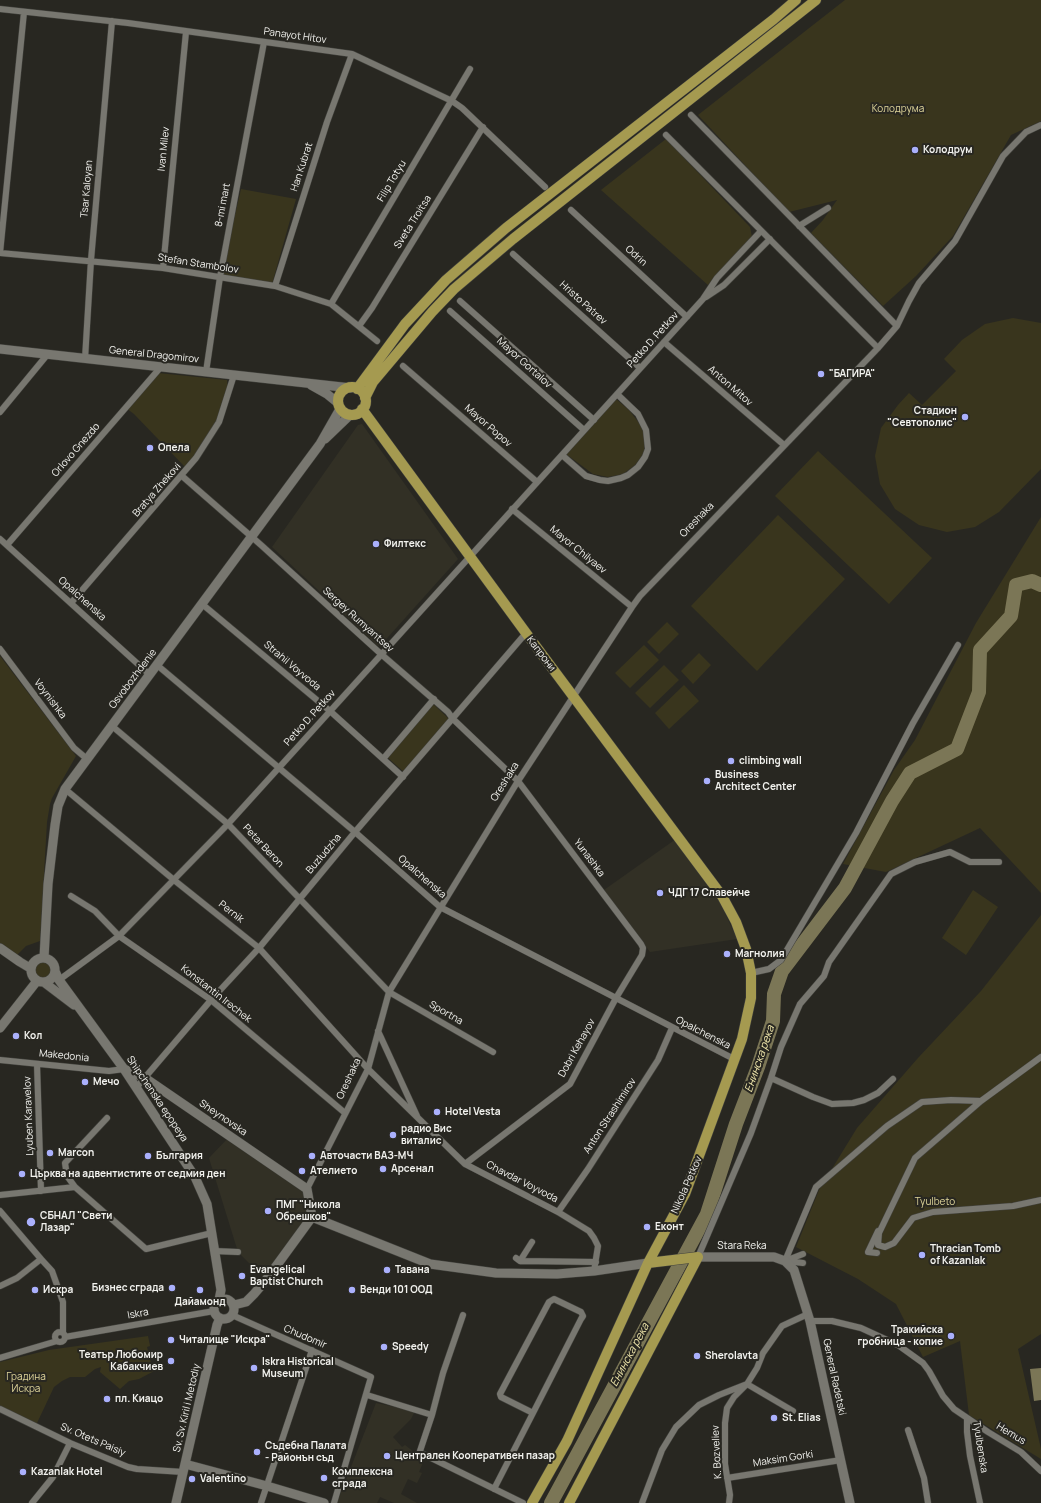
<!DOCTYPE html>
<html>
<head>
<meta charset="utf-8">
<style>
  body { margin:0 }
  canvas { display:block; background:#282721 }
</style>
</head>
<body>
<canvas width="1041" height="1503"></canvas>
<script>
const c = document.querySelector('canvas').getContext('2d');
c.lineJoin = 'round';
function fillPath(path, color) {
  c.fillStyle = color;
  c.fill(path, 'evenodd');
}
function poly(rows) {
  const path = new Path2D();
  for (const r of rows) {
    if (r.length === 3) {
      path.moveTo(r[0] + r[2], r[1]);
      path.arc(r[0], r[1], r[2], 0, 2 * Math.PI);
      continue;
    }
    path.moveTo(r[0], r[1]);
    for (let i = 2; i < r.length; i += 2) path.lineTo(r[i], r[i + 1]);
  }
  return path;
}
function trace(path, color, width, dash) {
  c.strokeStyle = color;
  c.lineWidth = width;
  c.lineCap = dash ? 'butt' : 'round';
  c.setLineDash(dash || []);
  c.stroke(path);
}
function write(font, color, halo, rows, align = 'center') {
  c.font = font + ' Manrope,sans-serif';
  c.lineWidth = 4;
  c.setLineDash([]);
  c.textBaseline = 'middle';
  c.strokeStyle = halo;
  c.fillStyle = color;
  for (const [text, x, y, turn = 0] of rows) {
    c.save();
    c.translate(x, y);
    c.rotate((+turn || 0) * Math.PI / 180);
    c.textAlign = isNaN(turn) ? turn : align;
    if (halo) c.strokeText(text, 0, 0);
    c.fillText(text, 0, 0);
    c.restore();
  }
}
fillPath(poly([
  [362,424,458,559,380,646,378,646,272,547,358,425],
  [676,839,717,896,737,939,650,952,604,890],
  [230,1136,307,1189,312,1217,266,1280,238,1252,209,1158],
  [376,1403,415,1411,411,1419,393,1437,402,1447,405,1445,424,1460,419,1472,422,1473,417,1483,408,1479,401,1494,417,1503,394,1503,380,1497,377,1503,337,1503]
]), '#323025');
fillPath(poly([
  [845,0,1041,0,1041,121,1011,135,953,236,916,276,883,306,811,233,823,220,837,200,789,212,698,115],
  [666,139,750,227,752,237,708,285,601,190],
  [241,189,296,199,272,284,221,275],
  [1013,318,1041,323,1041,469,999,512,975,527,947,532,919,525,895,509,880,484,875,456,881,428,898,405,909,393,922,405,956,371,944,359,962,340,985,324],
  [158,373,227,380,228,389,216,421,194,456,185,467,134,414,126,408],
  [616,399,629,410,642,427,645,439,644,453,635,465,623,474,608,477,593,474,566,454],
  [818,451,932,558,889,604,775,496],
  [778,515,845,579,757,671,691,606],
  [1041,517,1041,893,980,828,886,872,843,864,894,770,915,740,976,623],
  [667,622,679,634,659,654,647,642],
  [644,645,659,660,630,688,615,673],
  [699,653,711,665,693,684,681,671],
  [0,656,76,756,52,798,50,804,47,822,40,941,26,946,17,955,0,943],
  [664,665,679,680,650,708,635,693],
  [684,685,699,701,669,729,655,713],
  [433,704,449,719,404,772,387,757],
  [973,890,998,907,966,955,942,938],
  [1041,915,1041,1334,1018,1349,1041,1449,1041,1459,969,1415,960,1341,923,1357,896,1304,858,1279,796,1247,819,1190,857,1128,918,1058,981,991],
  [43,970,8],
  [148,1336,150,1346,147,1347,152,1367,155,1367,156,1370,139,1379,129,1381,120,1389,100,1372,101,1367,95,1369,85,1377,70,1377,62,1381,54,1387,37,1423,33,1424,0,1408,0,1362,49,1350]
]), '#39351d');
fillPath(poly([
  [1041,1368,1041,1400,1034,1401,1030,1369]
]), '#7b7656');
trace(poly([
  [551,1503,707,1214,736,1124,758,1067,773,1021,774,994,782,971,845,888,892,801,910,773,957,749,979,692,980,650,1011,616,1016,585,1032,581,1041,585]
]), '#7b7656', 14);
const street = poly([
  [0,9,128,23,352,54,452,101,462,108,545,187],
  [691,115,897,326],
  [666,135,878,348],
  [571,210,687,317],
  [799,226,828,208],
  [0,253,163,268,275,286,331,304,377,341],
  [0,253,24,12],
  [513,254,640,368],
  [163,268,186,32],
  [275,286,327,122,352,54],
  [706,297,724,285,770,239],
  [460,301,594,420],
  [331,304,470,69],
  [450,311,584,430],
  [359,326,372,308,483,127],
  [664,342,784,445],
  [85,359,91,260,112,21],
  [403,366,537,482],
  [206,372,220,277,264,42],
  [0,412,47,355],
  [562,455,586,476,600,480,608,481,621,478,628,475,638,467,645,457,648,449,646,430,638,414,617,394],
  [182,476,261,545,381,654,448,712,453,719,518,781,641,944,643,948,642,955,616,998,570,1084,465,1164],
  [512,509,632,607],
  [0,539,150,675],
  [7,545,160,368],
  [71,603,196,458,219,422,234,375],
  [202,604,330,711,403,777],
  [0,649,74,748,87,759],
  [157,665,355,832,440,907,734,1059],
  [112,726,228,824,389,992,493,1052],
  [383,759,434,699],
  [65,789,174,880,259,948,368,1069,465,1164,558,1212,589,1231,594,1238,598,1246,594,1271],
  [71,896,95,911,119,936,211,1000,345,1113],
  [751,973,769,969,781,960,856,833,913,723,958,645],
  [59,980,119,936,228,824,703,299,717,278,761,231],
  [378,1031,417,1116],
  [1041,1057,981,1101,915,1158,879,1233,878,1245,885,1247,894,1243,913,1218,933,1212,1013,1206,1041,1200],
  [0,1060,109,1071,124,1069],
  [37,1064,41,1191],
  [771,1078,813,1097,832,1104,853,1103,864,1100,878,1093,893,1079],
  [136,1088,211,1000,259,948,355,832,526,633],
  [75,1187,67,1176,65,1163,107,1118],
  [307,1189,368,1069,389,992,518,781,632,607,640,596,878,348,897,326,909,301,919,283,955,241,1003,156,1026,132,1041,125],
  [0,1195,75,1187,146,1249,212,1233],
  [0,1211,41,1259,17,1278,0,1286],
  [558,1212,588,1169,658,1060,672,1028],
  [214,1251,238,1252],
  [877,1253,868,1252,878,1231],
  [698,1257,751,1133,771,1078,781,1047,800,1004,824,976,829,962,891,874,915,862,950,852,970,862,999,862],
  [516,1258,520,1261,596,1262],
  [41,1259,52,1271,63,1302,63,1332],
  [520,1261,532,1242],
  [785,1261,816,1187,887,1126,922,1102,951,1100,981,1101],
  [785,1261,803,1254],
  [787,1261,803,1263],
  [232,1315,371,1377,334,1503],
  [463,1315,443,1373,432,1415,420,1451,421,1453,523,1503],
  [810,1321,832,1321,861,1328,898,1345,923,1363,929,1371,943,1396,954,1409,988,1432,1021,1452,1041,1471],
  [60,1337,5],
  [65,1337,214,1311],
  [0,1358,57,1341],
  [367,1395,432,1415],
  [0,1409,70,1443,128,1467,137,1469,183,1472],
  [967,1419,967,1432,970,1456,980,1503],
  [908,1430,924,1478,928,1503],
  [727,1478,841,1460],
  [494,1489,533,1413,581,1319,583,1316,581,1312,554,1299,549,1302,500,1394,501,1397,533,1413],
  [32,1503,53,1477,70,1443],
  [261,1503,312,1350],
  [642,1503,662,1450,676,1427,699,1405,719,1395,747,1384,757,1368,763,1353,782,1326,808,1314],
  [729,1503,730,1495,725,1464,725,1423,727,1408,734,1397,747,1384,793,1411]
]);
const secondary = poly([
  [0,349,351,388],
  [311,385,327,394,338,403],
  [325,439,350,415],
  [0,948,20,962,30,968],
  [43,970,12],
  [44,958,48,884,55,825,58,806,65,789,320,444,340,409],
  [55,971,59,980,124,1069,195,1177,207,1204,221,1290,219,1300],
  [45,983,74,1005],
  [0,1028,37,981],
  [124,1069,145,1078,307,1189,312,1217,266,1280,254,1294,246,1302,234,1305],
  [312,1217,430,1264,496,1273,557,1274,594,1271,648,1263],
  [698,1257,774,1257,785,1261,794,1270,810,1321,850,1503],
  [224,1309,10],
  [185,1464,267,1486,324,1503],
  [176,1503,217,1325,220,1318]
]);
const primary = poly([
  [352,401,14],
  [357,389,405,324,446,280,506,228,774,19,796,0],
  [365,398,373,382,432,312,454,289,513,239,816,0],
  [362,409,526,633,722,896,736,922,746,949,751,973,751,998,742,1039,685,1194,648,1263,567,1441,532,1503],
  [648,1263,698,1257],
  [569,1503,698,1257]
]);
trace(street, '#42423d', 7);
trace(secondary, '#42423d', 10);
trace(primary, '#42423d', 11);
trace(street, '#787770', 6);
trace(secondary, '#787770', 9);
trace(primary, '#a59a50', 10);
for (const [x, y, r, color] of [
  [915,150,4,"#aab0fc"],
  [821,374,4,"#aab0fc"],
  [965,417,4,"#aab0fc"],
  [150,448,4,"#aab0fc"],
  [376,544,4,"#aab0fc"],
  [731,761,4,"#aab0fc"],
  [707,781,4,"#aab0fc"],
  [660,893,4,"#aab0fc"],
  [727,954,4,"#aab0fc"],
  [16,1036,4,"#aab0fc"],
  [85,1082,4,"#aab0fc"],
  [437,1112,4,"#aab0fc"],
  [393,1135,4,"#aab0fc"],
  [50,1153,4,"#aab0fc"],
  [148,1156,4,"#aab0fc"],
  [312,1156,4,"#aab0fc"],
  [383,1169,4,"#aab0fc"],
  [302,1171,4,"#aab0fc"],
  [22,1174,4,"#aab0fc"],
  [268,1211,4,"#aab0fc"],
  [31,1222,5,"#aab0fc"],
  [647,1227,4,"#aab0fc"],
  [922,1255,4,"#aab0fc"],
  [387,1270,4,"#aab0fc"],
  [242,1276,4,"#aab0fc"],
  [172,1288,4,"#aab0fc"],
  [35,1290,4,"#aab0fc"],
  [200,1290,4,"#aab0fc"],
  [352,1290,4,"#aab0fc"],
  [951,1336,4,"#aab0fc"],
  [171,1340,4,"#aab0fc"],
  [384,1347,4,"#aab0fc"],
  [697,1356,4,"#aab0fc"],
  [171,1361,4,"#aab0fc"],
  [254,1368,4,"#aab0fc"],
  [107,1399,4,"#aab0fc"],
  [774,1418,4,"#aab0fc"],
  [257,1452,4,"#aab0fc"],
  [387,1456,4,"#aab0fc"],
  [23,1472,4,"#aab0fc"],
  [324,1478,4,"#aab0fc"],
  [192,1479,4,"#aab0fc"]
]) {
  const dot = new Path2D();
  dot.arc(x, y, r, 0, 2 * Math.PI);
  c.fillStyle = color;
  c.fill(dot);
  trace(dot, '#282721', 1.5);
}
write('10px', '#f2f2ee', '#282721', [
  ["Panayot Hitov",295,36,8],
  ["Ivan Milev",164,149,-84],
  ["Han Kubrat",302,167,-72],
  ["Filip Totyu",392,181,-59],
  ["Tsar Kaloyan",87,189,-85],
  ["8-mi mart",223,205,-79],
  ["Sveta Troitsa",413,222,-58],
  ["Odrin",636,256,42],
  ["Stefan Stambolov",198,264,9],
  ["Hristo Patrev",583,303,42],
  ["Petko D. Petkov",653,340,-48],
  ["General Dragomirov",154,355,6],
  ["Mayor Gortalov",524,363,42],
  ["Anton Mitov",730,386,41],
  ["Mayor Popov",488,426,41],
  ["Orlovo Gnezdo",76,450,-49],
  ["Bratya Zhekovi",157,490,-49],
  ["Oreshaka",697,520,-46],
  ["Mayor Chilyaev",578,550,39],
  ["Opalchenska",82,599,42],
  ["Sergey Rumyantsev",358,620,42],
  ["Капрони",541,654,53],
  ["Strahil Voyvoda",292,666,40],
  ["Osvobozhdenie",133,679,-53],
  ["Voynishka",50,699,53],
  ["Petko D. Petkov",310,718,-48],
  ["Oreshaka",505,782,-58],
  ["Petar Beron",263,846,47],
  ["Buzludzha",324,854,-50],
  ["Yunashka",589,858,53],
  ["Opalchenska",422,877,41],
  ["Pernik",231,912,38],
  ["Konstantin Irechek",216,994,38],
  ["Sportna",446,1013,30],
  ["Opalchenska",703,1033,27],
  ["Dobri Kehayov",577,1048,-61],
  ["Makedonia",64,1056,6],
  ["Oreshaka",349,1079,-65],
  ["Shipchenska epopeya",157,1099,56],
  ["Lyuben Karavelov",29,1116,-92],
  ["Anton Strashimirov",610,1116,-57],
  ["Sheynovska",223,1118,34],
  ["Chavdar Voyvoda",522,1182,27],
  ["Nikola Petkov",687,1185,-66],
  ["Stara Reka",742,1246],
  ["Iskra",138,1314,-10],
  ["Chudomir",305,1337,23],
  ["General Radetski",834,1377,78],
  ["Sv. Sv. Kiril i Metodiy",187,1408,-77],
  ["Hemus",1011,1434,31],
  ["Sv. Otets Paisiy",93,1440,23],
  ["Tyulbenska",980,1447,81],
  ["K. Bozveliev",717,1452,-93],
  ["Maksim Gorki",783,1459,-9]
]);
write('10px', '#dfd59a', '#282721', [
  ["Колодрума",898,109],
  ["Tyulbeto",935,1202],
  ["Градина",26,1377],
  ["Искра",26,1389]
]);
write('bold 10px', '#f2f2ee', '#282721', [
  ["Колодрум",923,150],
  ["\"БАГИРА\"",829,374],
  ["Стадион",957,411,"right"],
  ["\"Севтополис\"",957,423,"right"],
  ["Опела",158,448],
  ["Филтекс",384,544],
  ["climbing wall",739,761],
  ["Business",715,775],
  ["Architect Center",715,787],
  ["ЧДГ 17 Славейче",668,893],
  ["Магнолия",735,954],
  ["Кол",24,1036],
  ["Мечо",93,1082],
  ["Hotel Vesta",445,1112],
  ["радио Вис",401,1129],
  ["виталис",401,1141],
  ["Marcon",58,1153],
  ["България",156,1156],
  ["Авточасти ВАЗ-МЧ",320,1156],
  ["Арсенал",391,1169],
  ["Ателието",310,1171],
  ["Църква на адвентистите от седмия ден",30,1174],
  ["ПМГ \"Никола",276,1205],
  ["Обрешков\"",276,1217],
  ["СБНАЛ \"Свeти",40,1216],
  ["Лазар\"",40,1228],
  ["Еконт",655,1227],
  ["Thracian Tomb",930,1249],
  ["of Kazanlak",930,1261],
  ["Evangelical",250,1270],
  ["Baptist Church",250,1282],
  ["Тавана",395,1270],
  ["Бизнес сграда",164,1288,"right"],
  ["Искра",43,1290],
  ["Венди 101 ООД",360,1290],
  ["Дайамонд",200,1302,"center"],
  ["Тракийска",943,1330,"right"],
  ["гробница - копие",943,1342,"right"],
  ["Читалище \"Искра\"",179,1340],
  ["Speedy",392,1347],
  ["Театър Любомир",163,1355,"right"],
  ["Кабакчиев",163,1367,"right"],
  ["Sherolavta",705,1356],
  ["Iskra Historical",262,1362],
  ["Museum",262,1374],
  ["пл. Киацо",115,1399],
  ["St. Elias",782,1418],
  ["Съдебна Палата",265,1446],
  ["- Районън съд",265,1458],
  ["Централен Кооперативен пазар",395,1456],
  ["Kazanlak Hotel",31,1472],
  ["Комплексна",332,1472],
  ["сграда",332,1484],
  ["Valentino",200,1479]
], 'left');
write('italic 11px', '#efe6ab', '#282721', [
  ["Енинска река",760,1059,-71],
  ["Енинска река",630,1355,-62]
]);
</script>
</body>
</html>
